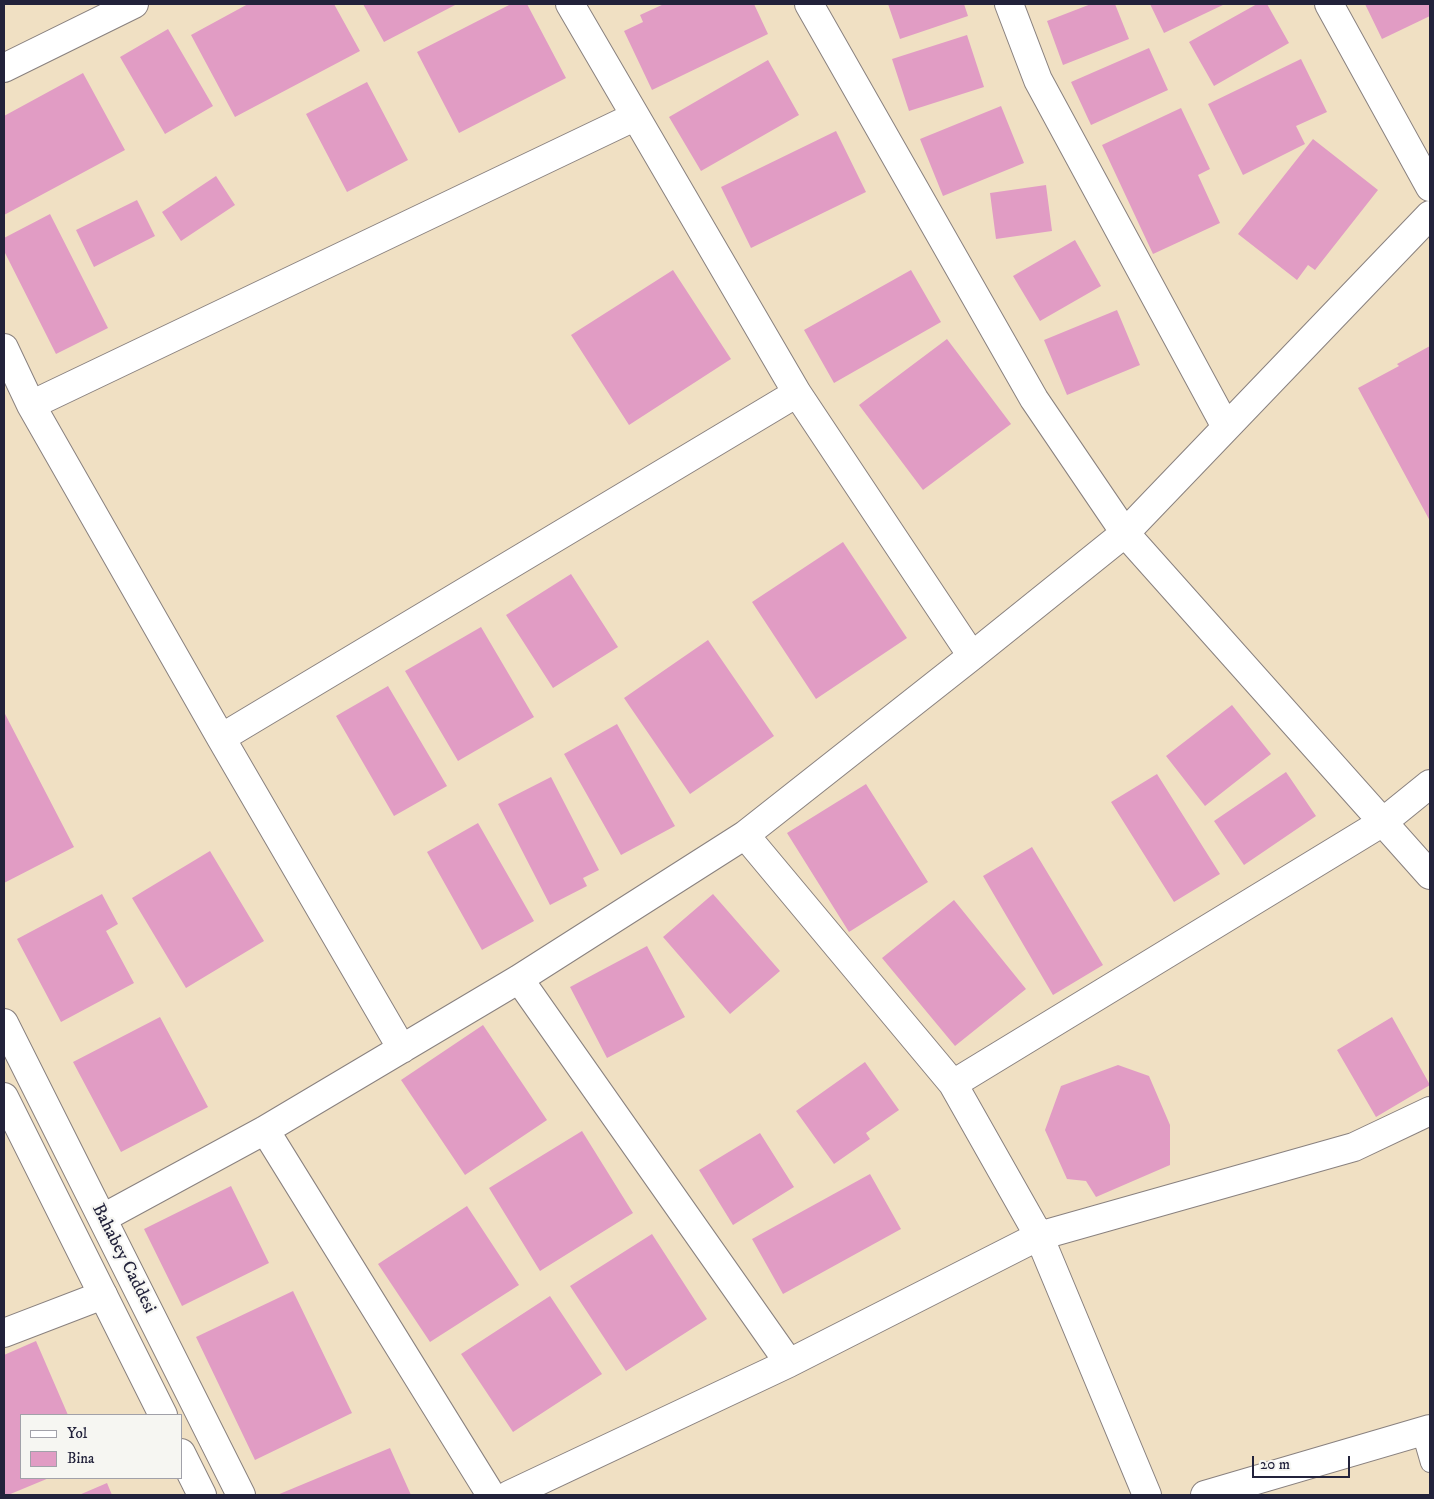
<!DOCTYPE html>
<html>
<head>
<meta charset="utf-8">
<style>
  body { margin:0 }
  #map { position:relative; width:1434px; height:1499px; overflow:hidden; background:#f0e0c3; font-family:"IM FELL DW Pica",serif }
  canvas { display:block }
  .frame { position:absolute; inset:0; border:5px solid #22223b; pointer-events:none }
  .legend { position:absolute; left:20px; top:1414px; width:162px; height:65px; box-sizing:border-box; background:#f6f6f2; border:1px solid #a1a1a9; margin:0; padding:6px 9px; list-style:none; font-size:15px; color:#22223b }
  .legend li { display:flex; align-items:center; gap:10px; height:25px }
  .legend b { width:25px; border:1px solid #a1a1a9 }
  .scale { position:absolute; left:1252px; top:1456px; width:98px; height:22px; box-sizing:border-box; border:2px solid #22223b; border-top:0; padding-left:6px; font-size:15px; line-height:18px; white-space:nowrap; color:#22223b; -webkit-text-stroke:4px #f6f6f2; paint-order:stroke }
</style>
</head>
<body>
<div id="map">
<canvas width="1434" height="1499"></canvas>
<div class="frame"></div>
<ul class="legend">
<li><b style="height:6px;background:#fff"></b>Yol</li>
<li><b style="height:14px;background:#e19cc4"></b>Bina</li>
</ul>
<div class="scale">20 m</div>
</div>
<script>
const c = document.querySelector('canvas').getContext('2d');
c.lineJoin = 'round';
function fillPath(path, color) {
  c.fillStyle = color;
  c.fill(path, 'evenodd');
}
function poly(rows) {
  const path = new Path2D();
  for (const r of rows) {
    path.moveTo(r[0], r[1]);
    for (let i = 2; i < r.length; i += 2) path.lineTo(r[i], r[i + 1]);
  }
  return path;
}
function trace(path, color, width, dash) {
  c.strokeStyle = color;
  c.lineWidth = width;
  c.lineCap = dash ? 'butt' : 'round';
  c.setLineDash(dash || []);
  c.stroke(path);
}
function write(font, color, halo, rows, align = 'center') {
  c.font = font + ' "IM FELL DW Pica",serif';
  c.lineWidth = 4.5;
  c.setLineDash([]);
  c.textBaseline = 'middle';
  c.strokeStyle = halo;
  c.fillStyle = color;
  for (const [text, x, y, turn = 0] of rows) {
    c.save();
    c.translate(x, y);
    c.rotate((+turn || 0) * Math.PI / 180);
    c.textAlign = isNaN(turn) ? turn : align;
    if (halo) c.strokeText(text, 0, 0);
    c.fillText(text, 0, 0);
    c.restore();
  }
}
fillPath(poly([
  [248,4,334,4,360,51,235,117,191,35],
  [363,4,457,4,384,42],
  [511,4,527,4,566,78,459,133,417,52],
  [664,4,754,4,768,34,652,90,624,31,643,22,640,15],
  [888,4,964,4,968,16,900,39],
  [1091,4,1115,4,1129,39,1063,65,1047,21],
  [1150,4,1225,4,1164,33],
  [1257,4,1267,4,1289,43,1214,86,1189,42],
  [1365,4,1430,4,1430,16,1382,39],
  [168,29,213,106,165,134,120,57],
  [967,35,984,87,909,111,892,59],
  [1149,48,1168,90,1091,125,1071,82],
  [1301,59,1327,112,1296,126,1305,144,1243,175,1208,104],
  [768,60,799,115,701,171,669,117],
  [83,73,125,150,4,215,4,116],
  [367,82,408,160,347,192,306,114],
  [1001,106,1024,163,943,196,920,139],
  [1181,108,1210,169,1198,175,1220,223,1153,254,1102,145],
  [836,131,866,192,751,248,721,187],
  [1313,139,1378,190,1315,270,1308,265,1297,280,1238,234],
  [216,176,235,205,181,241,162,212],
  [1046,185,1052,231,996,239,990,193],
  [137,200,155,236,94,267,76,230],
  [50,214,108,328,56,354,4,251,4,238],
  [1075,240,1101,286,1040,321,1013,276],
  [673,270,731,359,629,425,571,335],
  [911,270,941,322,834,383,804,330],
  [1117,310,1140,365,1067,395,1044,340],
  [947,339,1011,424,923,490,859,405],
  [1430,346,1430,521,1358,388,1399,366,1397,364],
  [843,542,907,638,816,699,752,602],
  [571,574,618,647,553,688,506,615],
  [481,627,534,717,458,761,405,671],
  [708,640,774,736,690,794,624,698],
  [388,686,447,786,394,816,336,716],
  [1232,705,1271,754,1205,806,1166,756],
  [4,712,74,847,4,883],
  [617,724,675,826,621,855,564,754],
  [1286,772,1316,816,1244,865,1214,821],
  [1157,774,1220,874,1174,902,1111,802],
  [551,777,599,870,583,878,587,886,550,905,498,804],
  [866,784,928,882,849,932,787,833],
  [478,823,534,921,482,950,427,852],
  [1032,847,1103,965,1053,995,983,876],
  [210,851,264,941,186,988,132,898],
  [102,894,118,924,106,931,134,983,61,1022,17,939],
  [713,894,780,971,730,1014,663,937],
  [954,900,1026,989,955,1046,882,958],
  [647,946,685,1017,607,1058,570,987],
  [160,1017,208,1107,121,1152,73,1062],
  [1392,1017,1430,1085,1376,1117,1337,1050],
  [483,1025,547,1120,465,1175,401,1080],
  [865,1062,899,1110,866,1133,870,1139,834,1164,796,1111],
  [1118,1065,1149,1076,1170,1125,1170,1165,1096,1197,1086,1181,1067,1179,1045,1130,1061,1086],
  [582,1131,633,1213,540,1271,489,1188],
  [760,1133,794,1187,733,1225,699,1170],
  [870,1174,901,1229,783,1294,752,1239],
  [231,1186,269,1263,182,1306,144,1229],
  [467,1206,519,1285,430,1342,378,1264],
  [652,1234,707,1319,626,1371,570,1286],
  [293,1291,352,1413,255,1460,196,1337],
  [550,1296,602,1374,513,1432,461,1354],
  [36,1341,68,1415,21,1415,21,1478,49,1478,8,1495,4,1495,4,1355],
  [390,1448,411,1495,277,1495],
  [107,1483,112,1495,79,1495]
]), '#e19cc4');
const service = poly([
  [1421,1432,1430,1463]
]);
const minor = poly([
  [570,4,797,393,972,656],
  [809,4,1034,399,1125,533,1430,875],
  [1009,4,1038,80,1226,427],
  [1329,4,1430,187],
  [4,348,31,405,221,738,402,1049],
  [31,405,634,117],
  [221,738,797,393],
  [745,835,953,1084,1039,1236,1147,1495],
  [519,979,789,1363],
  [953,1084,1383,822,1430,784],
  [265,1130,491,1495],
  [103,1218,265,1130,519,979,745,835,972,656,1125,533,1430,215],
  [4,1333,103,1295],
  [509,1495,789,1363,1039,1236,1354,1147,1430,1111],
  [1205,1495,1430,1429]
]);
const tertiary = poly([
  [4,68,134,4],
  [4,1023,241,1495],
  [4,1097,163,1415],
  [181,1453,202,1495]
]);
trace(service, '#89817f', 20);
trace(minor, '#89817f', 30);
trace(tertiary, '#89817f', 30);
trace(service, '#fff', 18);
trace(minor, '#fff', 28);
trace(tertiary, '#fff', 28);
write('18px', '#22223b', '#f6f6f2', [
  ["Bahabey Caddesi",123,1259,63]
]);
</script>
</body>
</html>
